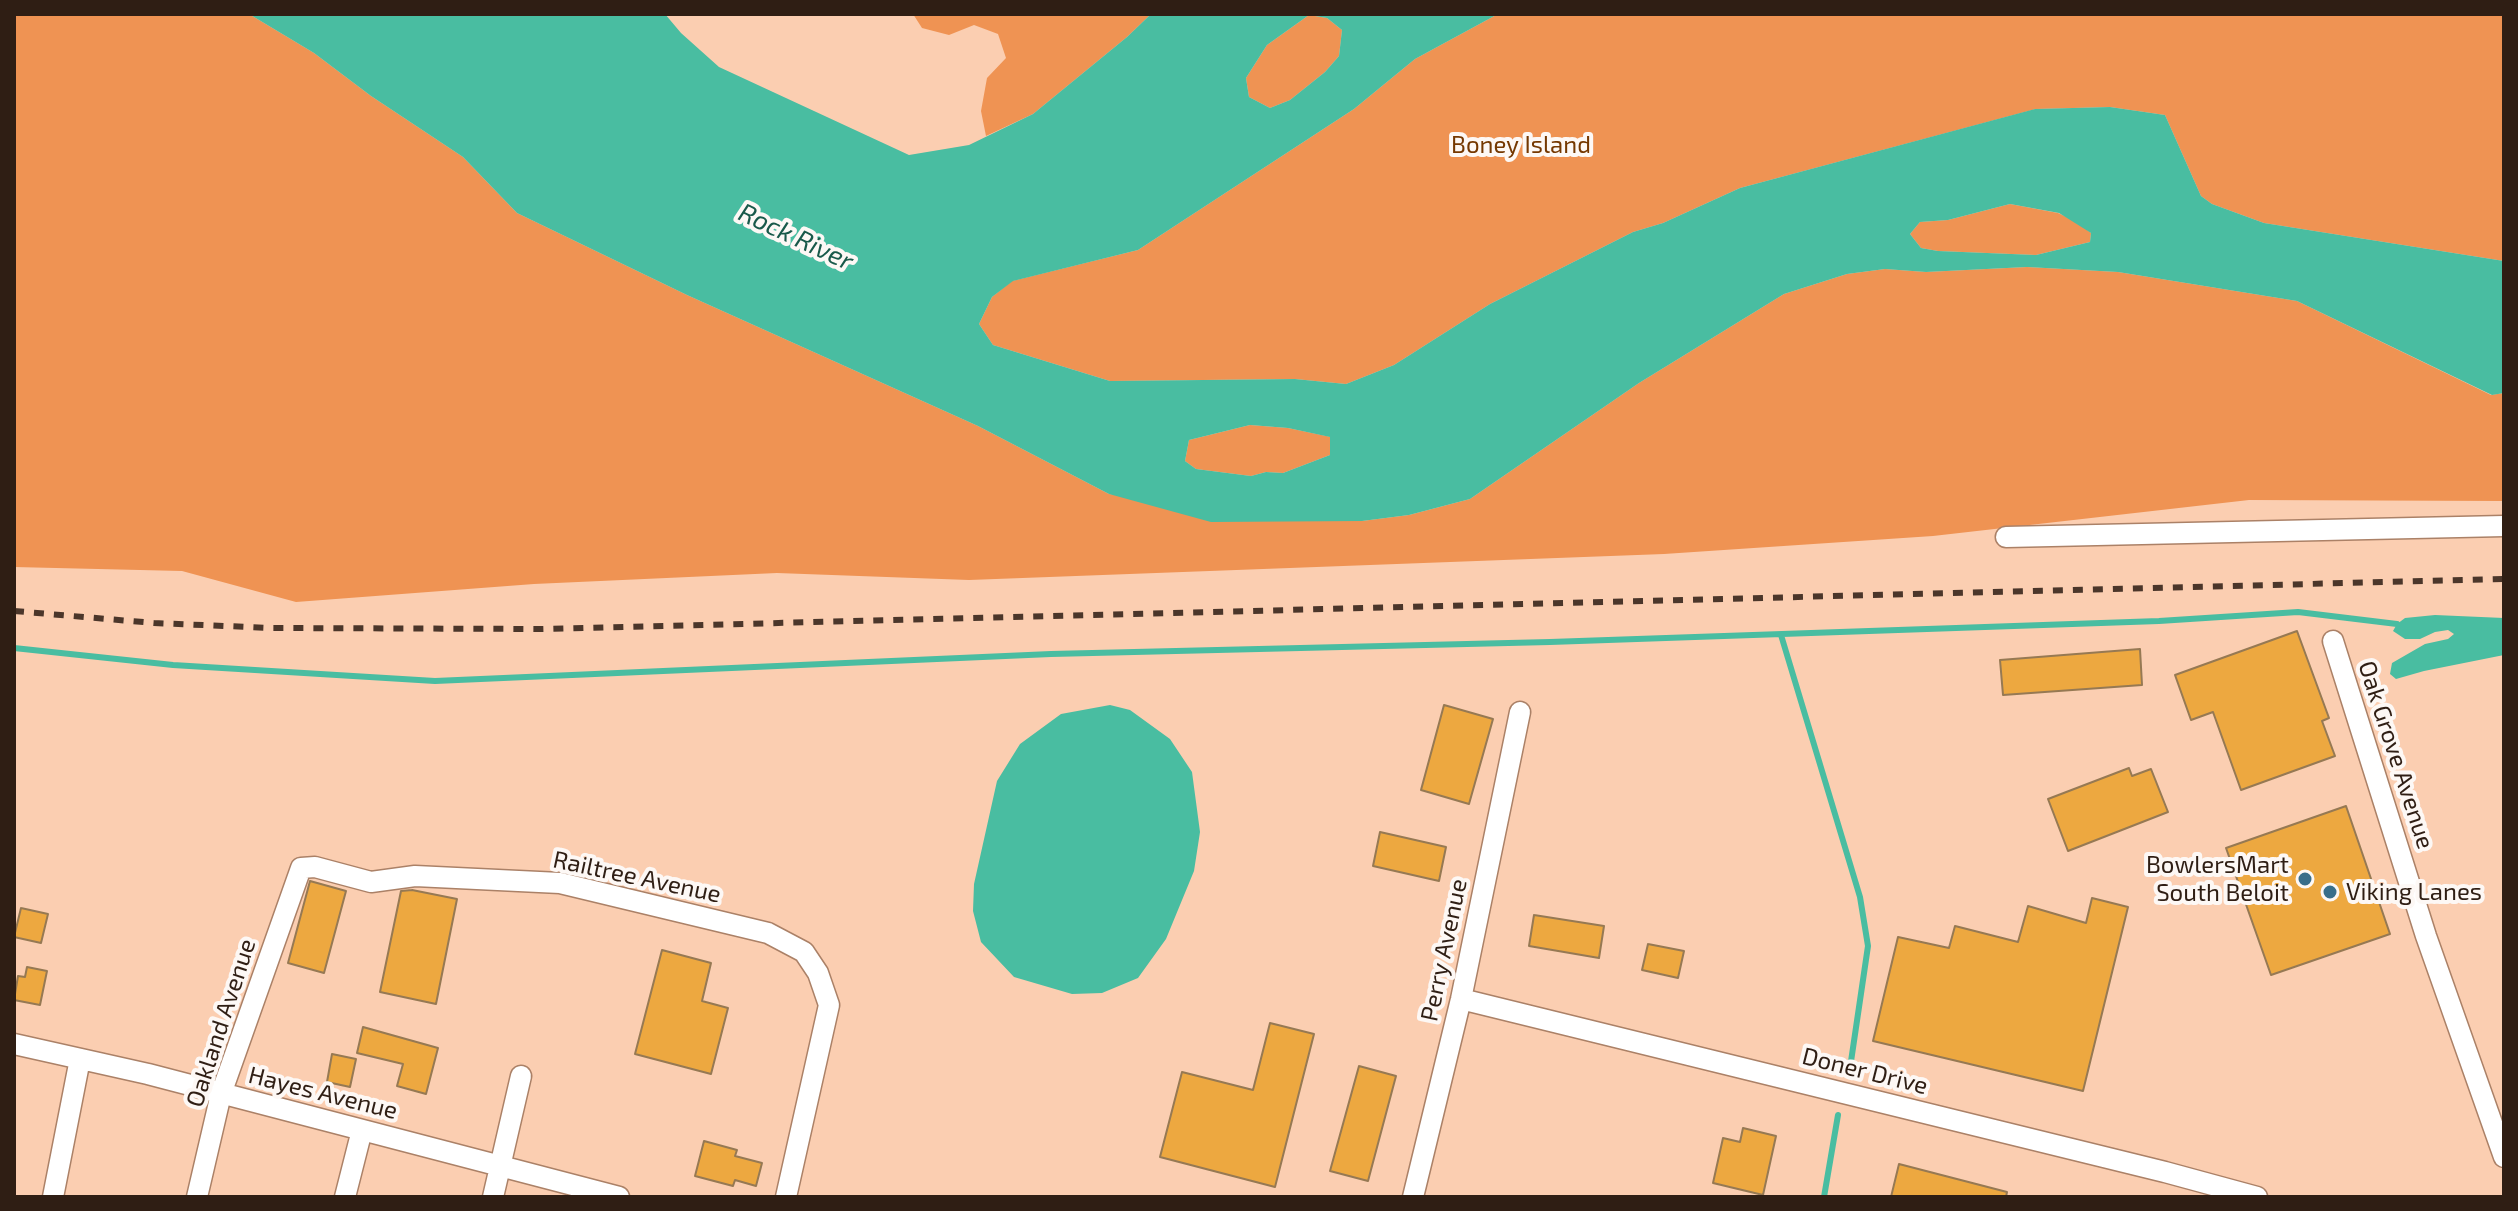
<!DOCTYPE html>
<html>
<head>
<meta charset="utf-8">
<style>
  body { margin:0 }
  #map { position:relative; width:2518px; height:1211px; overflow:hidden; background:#fbceb1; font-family:"Exo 2",sans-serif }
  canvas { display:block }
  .frame { position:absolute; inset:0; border:16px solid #2f1e14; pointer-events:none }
</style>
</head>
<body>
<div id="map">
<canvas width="2518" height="1211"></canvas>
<div class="frame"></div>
</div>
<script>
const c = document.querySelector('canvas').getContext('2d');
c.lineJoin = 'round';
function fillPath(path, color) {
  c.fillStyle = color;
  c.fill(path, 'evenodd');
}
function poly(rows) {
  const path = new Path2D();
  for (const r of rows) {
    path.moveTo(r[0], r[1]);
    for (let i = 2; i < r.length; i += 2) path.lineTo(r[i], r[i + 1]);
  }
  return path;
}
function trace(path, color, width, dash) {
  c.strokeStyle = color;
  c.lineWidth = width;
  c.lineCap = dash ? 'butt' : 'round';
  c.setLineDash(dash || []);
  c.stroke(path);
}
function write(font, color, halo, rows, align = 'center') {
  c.font = font + ' "Exo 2",sans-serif';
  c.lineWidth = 8;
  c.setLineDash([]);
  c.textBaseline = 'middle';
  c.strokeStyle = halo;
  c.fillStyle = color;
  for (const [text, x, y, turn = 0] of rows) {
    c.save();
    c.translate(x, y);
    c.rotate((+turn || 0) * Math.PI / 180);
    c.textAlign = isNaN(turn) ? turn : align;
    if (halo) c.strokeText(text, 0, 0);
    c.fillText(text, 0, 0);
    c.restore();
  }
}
fillPath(poly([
  [14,14,249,14,314,53,371,96,463,157,517,213,687,295,978,426,1109,494,1362,521,1409,515,1470,499,1639,383,1784,294,1847,274,1885,269,1926,272,2027,267,2118,272,2297,301,2491,395,2504,393,2504,501,2249,500,1933,536,1664,554,969,580,777,573,534,584,296,602,182,571,14,567],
  [913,14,1151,14,1127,37,1033,114,986,136,981,111,987,78,1006,58,998,34,974,25,949,35,922,28],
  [1498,14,2504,14,2504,261,2264,223,2212,204,2201,196,2165,115,2110,107,2036,109,1740,188,1663,223,1633,232,1490,304,1394,365,1346,384,1295,379,1110,381,993,345,979,324,992,297,1012,281,1138,250,1354,109,1415,59],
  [1309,15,1327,18,1342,30,1339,56,1325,72,1290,100,1270,108,1249,97,1246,78,1267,45],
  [2010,204,2058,213,2077,222,2091,233,2090,242,2036,255,1938,251,1921,248,1910,234,1920,222,1948,220],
  [1250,425,1288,428,1331,437,1330,455,1283,473,1266,472,1251,476,1196,469,1185,461,1189,440]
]), '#ef9353');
fillPath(poly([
  [249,14,665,14,681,33,719,67,909,155,969,145,1033,114,1127,37,1151,14,1498,14,1415,59,1354,109,1138,250,1013,281,992,297,979,324,993,345,1110,381,1295,379,1346,384,1394,365,1490,304,1633,232,1663,223,1740,188,2035,109,2110,107,2165,115,2201,196,2212,204,2264,223,2504,261,2504,393,2492,395,2297,301,2118,272,2027,267,1926,272,1885,269,1847,274,1784,294,1639,383,1470,499,1409,515,1362,521,1211,522,1109,494,978,426,687,295,517,213,463,157,371,96,314,53],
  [1309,15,1327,18,1342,30,1339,56,1325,72,1290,100,1270,108,1249,97,1246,78,1267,45],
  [2010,204,2059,213,2091,233,2090,242,2036,255,1938,251,1921,248,1910,234,1920,222,1948,220],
  [1250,425,1288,428,1330,437,1330,455,1283,473,1266,472,1251,476,1196,469,1185,461,1189,440],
  [2435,615,2504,618,2504,655,2424,671,2396,679,2390,674,2392,663,2425,644,2448,639,2454,634,2448,630,2435,632,2420,639,2405,639,2393,631,2397,624,2405,618],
  [1110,705,1130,710,1170,739,1192,772,1200,832,1194,871,1166,939,1138,978,1102,993,1072,994,1014,977,981,942,973,911,974,884,997,781,1020,744,1061,714]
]), '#49bda1');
trace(poly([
  [1781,635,1860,897,1868,946,1849,1075],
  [14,648,173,665,435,681,1051,654,1550,642,2159,621,2298,612,2397,624],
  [1824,1197,1838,1115]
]), '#49bda1', 6);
const building = poly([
  [2297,631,2329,718,2322,721,2335,756,2241,790,2213,712,2191,720,2175,675,2297,631],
  [2140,649,2142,685,2003,695,2000,660,2140,649],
  [1444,705,1493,719,1469,804,1421,790,1444,705],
  [2129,768,2132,776,2151,769,2168,812,2068,851,2048,799,2129,768],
  [2346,806,2390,934,2271,975,2226,848,2346,806],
  [1380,832,1446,847,1439,881,1373,866,1380,832],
  [310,881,346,891,324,973,288,963,310,881],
  [412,890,457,899,436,1004,380,992,401,891,412,890],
  [2092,898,2128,907,2083,1091,1873,1041,1898,937,1949,948,1955,926,2018,942,2028,906,2086,923,2092,898],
  [21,908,48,914,41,943,14,937,21,908],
  [1534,915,1604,926,1599,958,1529,946,1534,915],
  [1648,944,1684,951,1678,978,1642,970,1648,944],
  [662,950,711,963,702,1001,728,1008,711,1074,635,1054,662,950],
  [27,967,47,971,40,1005,14,1000,18,976,25,977,27,967],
  [1270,1023,1314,1034,1275,1187,1160,1157,1182,1072,1253,1090,1270,1023],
  [363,1027,438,1048,426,1094,397,1086,403,1064,357,1053,363,1027],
  [332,1054,356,1059,350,1087,327,1082,332,1054],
  [1359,1066,1396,1076,1368,1181,1330,1171,1359,1066],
  [1743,1128,1776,1136,1763,1195,1713,1183,1723,1138,1740,1142,1743,1128],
  [704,1141,737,1150,735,1156,762,1163,756,1186,735,1180,733,1186,695,1176,704,1141],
  [1899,1164,2007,1192,2006,1197,1891,1197,1899,1164]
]);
fillPath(building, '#eda840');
trace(building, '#967953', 2);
const minor = poly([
  [2006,537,2504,526],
  [2333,641,2426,936,2504,1157],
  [1461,999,2165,1172,2257,1197],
  [14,1044,148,1074,619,1197],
  [53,1197,80,1059],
  [197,1197,221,1094,301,868,315,867,371,882,415,876,560,883,768,933,804,952,818,973,829,1005,786,1197],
  [345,1197,362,1130],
  [493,1197,521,1076],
  [1413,1197,1461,999,1520,712]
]);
trace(minor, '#ab8167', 23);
trace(minor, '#fff', 20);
trace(poly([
  [14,611,154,623,272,628,543,629,2504,579]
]), '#4b362a', 6, [10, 10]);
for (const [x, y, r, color] of [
  [2305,879,8,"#396e8a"],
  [2330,892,8,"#396e8a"]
]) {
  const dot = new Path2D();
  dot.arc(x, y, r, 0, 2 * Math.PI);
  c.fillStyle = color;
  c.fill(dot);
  trace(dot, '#fdf8f5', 3);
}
write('24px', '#753801', '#fdf8f5', [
  ["Boney Island",1521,145]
]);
write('24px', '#2f1e14', '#fdf8f5', [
  ["Oak Grove Avenue",2396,755,72],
  ["Railtree Avenue",637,877,12],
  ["Perry Avenue",1444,950,-78],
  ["Oakland Avenue",221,1023,-72],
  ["Doner Drive",1865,1071,14],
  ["Hayes Avenue",323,1093,14]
]);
write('24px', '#2f1e14', '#fdf8f5', [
  ["BowlersMart",2289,865],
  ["South Beloit",2289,893],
  ["Viking Lanes",2346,892,"left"]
], 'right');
write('italic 26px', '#19594a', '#fdf8f5', [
  ["Rock River",796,237,25]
]);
</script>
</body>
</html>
